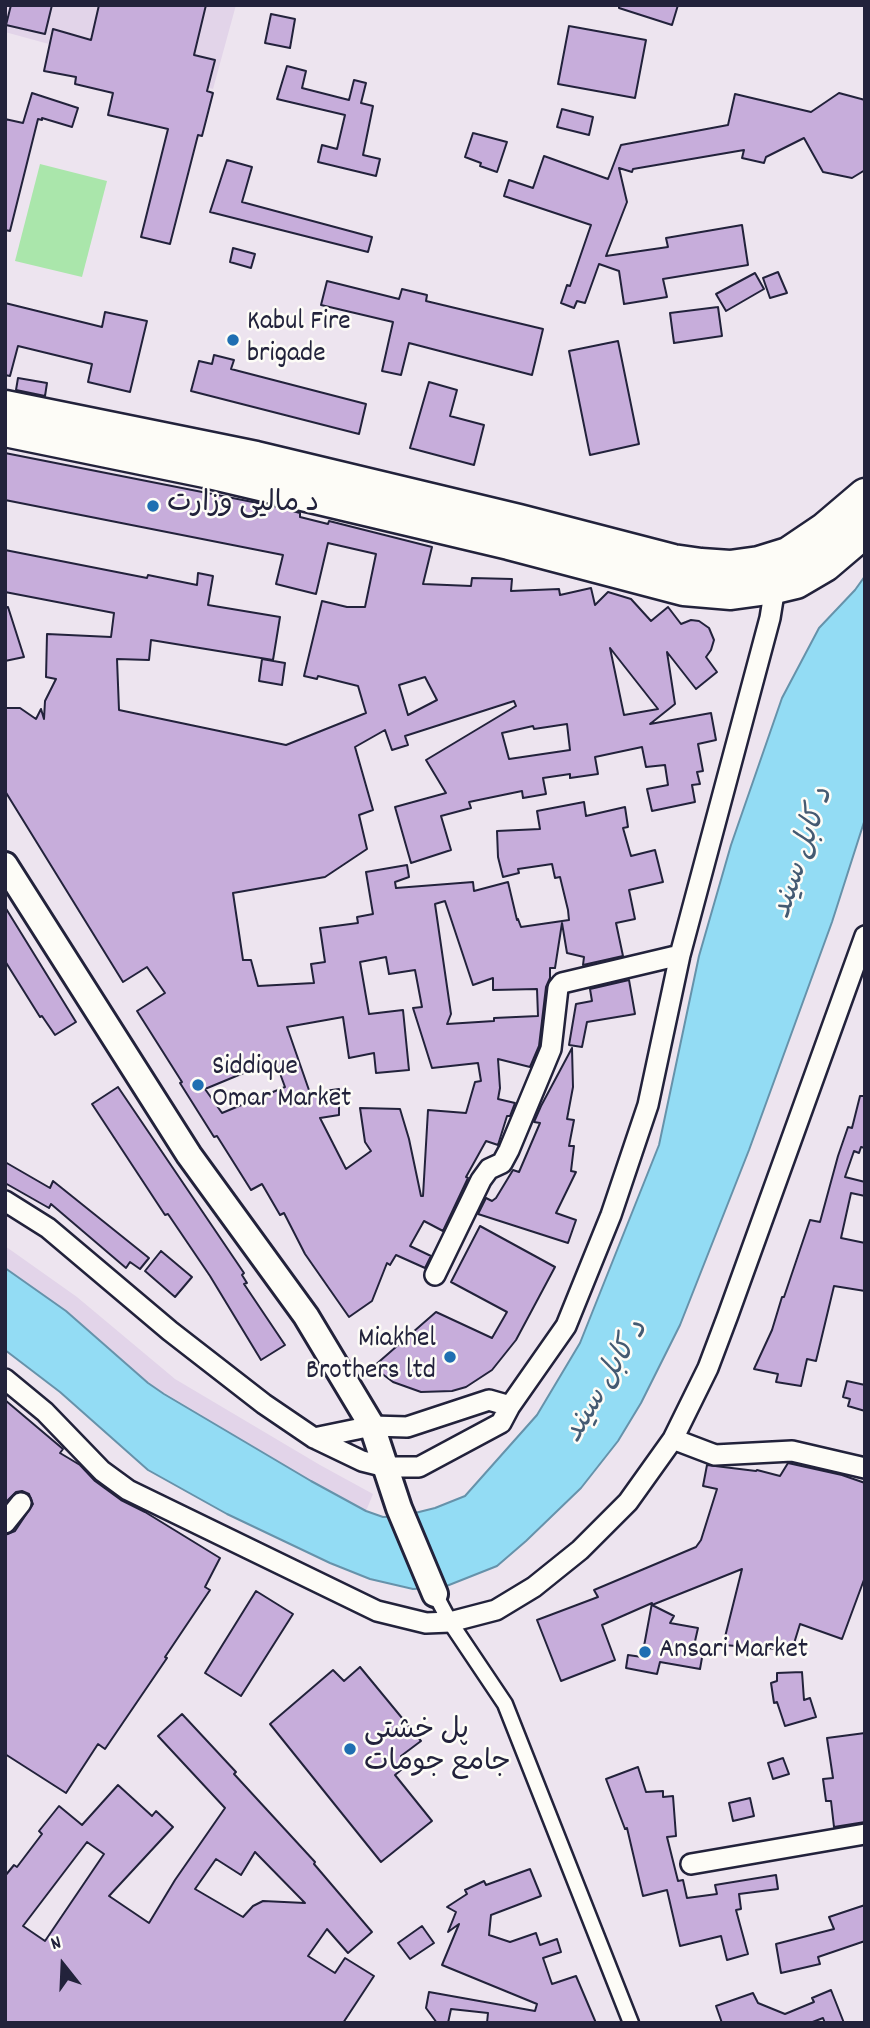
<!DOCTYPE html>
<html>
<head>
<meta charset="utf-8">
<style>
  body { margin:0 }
  #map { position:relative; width:870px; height:2028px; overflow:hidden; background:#ede4ef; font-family:Dekko,sans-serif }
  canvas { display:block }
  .frame { position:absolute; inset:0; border:7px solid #22223b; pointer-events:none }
  .north { position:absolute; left:28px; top:1930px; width:70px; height:70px; -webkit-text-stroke:5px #fdfcf7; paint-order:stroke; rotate:342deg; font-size:19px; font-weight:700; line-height:28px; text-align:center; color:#22223b }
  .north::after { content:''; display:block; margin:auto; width:24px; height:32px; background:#22223b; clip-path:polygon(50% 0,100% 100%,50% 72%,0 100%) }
</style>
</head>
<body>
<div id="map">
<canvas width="870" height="2028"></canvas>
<div class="frame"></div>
<div class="north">N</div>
</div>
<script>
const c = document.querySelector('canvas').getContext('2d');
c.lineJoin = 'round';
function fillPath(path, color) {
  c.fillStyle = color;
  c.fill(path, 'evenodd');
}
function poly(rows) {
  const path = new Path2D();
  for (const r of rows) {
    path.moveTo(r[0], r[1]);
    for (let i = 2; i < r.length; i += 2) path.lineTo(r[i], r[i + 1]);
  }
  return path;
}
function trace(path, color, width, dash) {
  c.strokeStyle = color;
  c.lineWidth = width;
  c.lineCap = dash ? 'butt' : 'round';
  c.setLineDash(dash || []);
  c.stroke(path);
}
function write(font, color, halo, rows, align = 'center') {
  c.font = font + ' Dekko,"Playpen Sans Arabic",sans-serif';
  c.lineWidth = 5;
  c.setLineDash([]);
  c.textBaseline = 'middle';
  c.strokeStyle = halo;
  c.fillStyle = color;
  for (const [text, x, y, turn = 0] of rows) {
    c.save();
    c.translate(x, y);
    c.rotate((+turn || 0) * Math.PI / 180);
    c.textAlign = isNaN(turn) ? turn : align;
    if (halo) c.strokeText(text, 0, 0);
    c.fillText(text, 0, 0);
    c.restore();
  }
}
fillPath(poly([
  [5,5,236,5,213,89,5,32],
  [5,1246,77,1297,175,1379,320,1465,373,1494,366,1511,311,1481,148,1383,66,1311,5,1268]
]), '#e2d4e9');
fillPath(poly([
  [40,164,107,181,82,277,15,261]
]), '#aae6ab');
const water = poly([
  [865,576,865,819,832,922,749,1150,680,1325,641,1403,618,1441,581,1488,526,1541,497,1566,444,1587,413,1589,370,1579,330,1563,227,1514,148,1470,60,1392,5,1350,5,1268,66,1311,148,1383,164,1394,311,1481,366,1511,383,1517,403,1516,435,1508,465,1496,537,1415,580,1343,659,1145,699,956,731,845,782,698,819,628,855,590,865,576]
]);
fillPath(water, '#93dcf4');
trace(water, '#6692aa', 2);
const building = poly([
  [11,5,52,5,45,34,6,25,11,5],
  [99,5,206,5,194,55,215,60,207,91,213,93,202,136,198,135,170,244,141,237,168,129,108,115,113,93,75,84,76,77,44,71,53,29,91,40,99,5],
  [619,5,678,5,672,25,619,8,619,5],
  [271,14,295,19,290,48,265,43,271,14],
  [569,26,646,40,635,98,558,84,569,26],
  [287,66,306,71,302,88,349,100,354,80,366,83,361,103,373,106,363,155,380,159,376,176,318,162,322,145,337,149,345,115,277,99,287,66],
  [32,93,78,108,72,127,42,118,42,120,38,119,10,231,5,230,5,119,23,123,32,93],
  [839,93,865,100,865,170,852,178,823,172,804,138,766,157,764,163,742,158,744,150,633,169,632,172,619,168,627,202,606,256,668,247,666,238,742,225,748,265,663,279,667,297,624,304,619,271,599,264,585,303,577,301,574,308,561,303,567,285,570,286,591,225,504,196,509,180,533,188,544,156,608,179,621,145,728,125,735,94,811,112,839,93],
  [562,109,593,117,589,135,557,127,562,109],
  [473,133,507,142,497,172,480,166,481,163,465,157,473,133],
  [227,160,252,167,242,202,372,237,368,252,210,212,227,160],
  [233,248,255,254,251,268,230,262,233,248],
  [778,272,787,293,770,298,763,278,778,272],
  [755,273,764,289,726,311,716,294,755,273],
  [327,281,399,299,402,289,427,295,426,301,543,329,532,375,409,343,401,375,382,371,393,322,321,305,327,281],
  [5,303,102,327,105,312,147,321,130,392,88,382,92,364,18,346,10,376,5,375,5,303],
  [718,307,722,336,674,343,670,313,718,307],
  [618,341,639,444,590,455,569,351,618,341],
  [214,355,234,360,231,369,366,404,359,434,191,391,199,361,212,364,214,355],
  [18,378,47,383,45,396,16,390,18,378],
  [429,382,457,390,450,416,484,425,474,465,410,448,429,382],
  [5,453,278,507,300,513,300,517,328,524,329,521,432,547,423,584,471,586,472,578,512,579,511,591,559,589,560,595,591,588,595,605,608,592,631,599,651,621,668,607,681,624,691,620,699,621,709,628,714,640,711,650,706,657,717,672,696,689,667,652,675,704,650,724,711,713,716,740,698,744,703,771,697,772,700,784,692,785,695,802,652,811,647,789,668,785,665,765,646,767,642,747,595,757,598,774,570,778,570,774,543,778,546,794,523,798,522,791,469,802,471,808,441,816,451,850,411,863,395,807,446,793,426,760,516,706,514,701,405,736,408,745,392,750,385,730,355,747,373,810,359,815,367,849,325,877,233,893,243,960,251,960,258,986,314,983,311,964,325,962,320,928,358,923,357,917,373,914,366,872,407,865,409,877,395,882,396,888,473,882,474,891,508,882,517,920,518,919,521,927,569,920,568,910,560,877,555,878,552,864,518,869,519,873,503,877,498,857,497,831,540,829,537,811,584,802,586,816,625,807,628,827,623,828,631,856,655,850,663,882,629,890,635,919,616,923,623,956,583,965,584,957,567,953,562,923,555,968,550,968,550,978,546,987,539,1046,530,1067,498,1059,500,1088,498,1099,515,1103,510,1116,507,1116,498,1145,486,1141,466,1177,468,1178,443,1231,424,1221,410,1246,431,1256,425,1268,396,1255,390,1265,387,1263,372,1301,349,1317,305,1254,284,1213,280,1215,262,1184,251,1190,217,1136,214,1137,180,1083,182,1082,137,1011,165,993,147,967,123,982,5,791,5,708,20,708,36,719,41,709,44,719,45,701,56,679,46,677,47,634,111,637,114,613,5,592,5,550,147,578,148,575,197,585,198,573,213,576,208,605,280,617,273,660,151,640,149,660,117,659,119,710,286,745,366,713,358,686,318,676,317,679,304,676,322,601,347,607,365,607,376,554,328,543,316,594,276,584,283,555,5,500,5,453],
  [610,648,658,709,624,715,610,648],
  [425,677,437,700,408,715,399,685,425,677],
  [567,724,570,750,509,759,502,733,533,726,534,729,567,724],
  [445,901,473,985,493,978,493,990,537,989,538,1016,494,1018,494,1021,447,1024,451,1014,435,904,445,901],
  [386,957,389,974,415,970,422,1007,413,1008,432,1068,478,1063,481,1081,475,1082,466,1113,428,1110,423,1196,421,1196,409,1139,400,1109,360,1108,365,1142,371,1151,346,1169,320,1118,339,1115,339,1089,310,1093,287,1027,343,1017,349,1058,374,1053,376,1073,409,1070,403,1010,369,1014,360,962,386,957],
  [275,1060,285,1087,222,1113,205,1089,275,1060],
  [8,607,24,657,5,661,5,608,8,607],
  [262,659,285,663,282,685,259,681,262,659],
  [5,907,76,1022,55,1035,42,1016,40,1017,5,961,5,907],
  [629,980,635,1014,587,1022,582,1047,569,1045,576,1004,592,1001,590,989,629,980],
  [572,1048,573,1087,567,1119,574,1120,569,1146,574,1146,571,1171,576,1172,556,1213,576,1220,568,1243,478,1214,486,1198,492,1201,496,1198,513,1170,519,1172,540,1123,534,1122,541,1106,572,1048],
  [118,1087,244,1273,242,1275,247,1283,244,1284,285,1345,261,1360,210,1276,168,1214,165,1215,92,1104,118,1087],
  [860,1096,865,1096,865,1148,861,1147,859,1153,854,1151,845,1177,865,1182,865,1196,851,1193,841,1238,865,1243,865,1291,834,1286,816,1361,807,1359,801,1386,776,1382,778,1374,754,1369,772,1330,782,1297,784,1297,810,1220,820,1222,838,1156,848,1127,852,1128,860,1096],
  [5,1162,50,1188,53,1181,149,1258,140,1269,130,1262,126,1268,51,1204,49,1208,5,1183,5,1162],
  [480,1226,555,1267,516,1340,492,1370,466,1387,452,1391,421,1392,393,1382,373,1367,436,1312,492,1338,507,1312,451,1282,480,1226],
  [161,1251,192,1277,175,1297,145,1271,161,1251],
  [847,1381,865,1385,865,1411,848,1406,850,1399,843,1397,847,1381],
  [5,1400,63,1449,60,1453,80,1465,95,1481,121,1500,145,1512,220,1558,205,1587,210,1590,165,1657,167,1658,105,1749,98,1744,66,1793,5,1754,5,1535,15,1531,33,1504,29,1494,22,1491,16,1492,5,1503,5,1400],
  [788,1463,842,1475,865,1483,865,1577,842,1639,800,1624,792,1650,723,1645,742,1569,652,1605,674,1616,670,1623,698,1628,693,1650,703,1652,700,1669,660,1662,657,1674,626,1668,628,1655,642,1657,652,1603,602,1625,615,1660,561,1681,537,1620,598,1597,594,1590,696,1547,701,1540,717,1489,703,1486,707,1465,756,1471,757,1470,780,1476,788,1463],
  [256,1591,293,1614,241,1696,205,1673,256,1591],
  [360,1667,421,1741,401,1756,408,1764,395,1775,432,1821,381,1862,270,1724,333,1670,344,1681,360,1667],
  [802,1672,804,1700,810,1698,816,1717,785,1726,777,1702,774,1703,771,1683,777,1681,777,1673,802,1672],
  [182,1714,236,1772,234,1774,315,1862,314,1864,372,1932,348,1953,327,1929,308,1956,335,1973,345,1958,374,1976,343,2023,5,2023,5,1876,14,1865,17,1867,42,1834,39,1831,59,1806,82,1825,118,1785,152,1816,156,1811,173,1827,109,1896,149,1923,175,1880,225,1808,158,1736,182,1714],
  [87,1842,104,1854,45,1941,23,1926,87,1842],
  [255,1852,305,1903,263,1901,253,1906,243,1917,195,1889,216,1859,241,1875,255,1852],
  [865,1733,865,1822,834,1827,831,1801,826,1801,823,1779,833,1778,827,1738,865,1733],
  [783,1758,789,1774,773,1779,768,1763,783,1758],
  [638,1767,646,1792,663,1791,663,1797,673,1796,676,1836,667,1837,678,1881,683,1880,687,1898,717,1894,715,1885,776,1875,778,1889,739,1894,741,1909,736,1910,748,1954,727,1960,721,1936,680,1946,667,1890,643,1896,627,1828,625,1829,606,1779,638,1767],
  [750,1798,754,1816,733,1821,729,1803,750,1798],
  [530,1869,541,1896,491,1915,489,1935,510,1942,536,1933,540,1945,557,1939,561,1952,543,1958,552,1984,576,1976,596,2023,487,2023,488,2013,451,2009,448,2023,437,2023,426,2008,429,1992,535,2011,537,2004,442,1965,459,1924,448,1932,456,1912,447,1907,467,1894,465,1890,484,1881,486,1885,530,1869],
  [865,1905,865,1941,818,1957,820,1964,781,1973,776,1944,834,1929,829,1917,865,1905],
  [422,1926,434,1943,410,1959,398,1943,422,1926],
  [831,1990,844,2023,825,2023,823,2018,810,2023,722,2023,716,2006,753,1993,758,2003,785,2014,814,2002,812,1998,831,1990]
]);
fillPath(building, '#c7addb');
trace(building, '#22223b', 2);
const pedestrian = poly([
  [435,1594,450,1622,505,1704,631,2023]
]);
const minor = poly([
  [5,1201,48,1228,170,1331,264,1404,314,1438,362,1461,386,1467,419,1467,501,1423,510,1406,566,1326,611,1215,648,1105,680,955,770,618,775,587],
  [435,1275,481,1180,489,1169,502,1163,509,1150,551,1049,558,988,562,983,680,955],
  [5,1379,45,1412,102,1471,128,1490,377,1611,426,1623,450,1622,496,1610,534,1587,580,1550,628,1502,673,1439,708,1368,728,1315,865,936],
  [314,1438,372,1426,407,1427,489,1400,510,1406],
  [673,1439,715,1455,792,1451,865,1468],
  [5,1523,21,1503],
  [691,1864,865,1834]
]);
const tertiary = poly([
  [5,865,189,1155,306,1316,372,1426,399,1508,435,1594]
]);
const trunk = poly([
  [5,407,256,458,519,521,673,561,701,565,730,567,759,563,788,554,825,529,865,495],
  [5,430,205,471,509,543,684,589,731,593,775,587,796,582,825,565,865,531]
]);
trace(pedestrian, '#22223b', 19);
trace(minor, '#22223b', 24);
trace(tertiary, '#22223b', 30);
trace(trunk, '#22223b', 37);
trace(pedestrian, '#fdfcf7', 14);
trace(minor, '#fdfcf7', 19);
trace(tertiary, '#fdfcf7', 24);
trace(trunk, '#fdfcf7', 32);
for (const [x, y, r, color] of [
  [233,340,7,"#1f6fb2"],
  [153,506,7,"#1f6fb2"],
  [198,1085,7,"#1f6fb2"],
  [450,1357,7,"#1f6fb2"],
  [645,1652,7,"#1f6fb2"],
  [350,1749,7,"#1f6fb2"]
]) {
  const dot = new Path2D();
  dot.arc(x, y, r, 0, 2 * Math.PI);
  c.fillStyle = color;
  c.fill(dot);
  trace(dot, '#fdfcf7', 2.5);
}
write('28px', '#22223b', '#fdfcf7', [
  ["Kabul Fire",247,324],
  ["brigade",247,356],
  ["د مالیی وزارت",167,506],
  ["Siddique",212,1069],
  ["Omar Market",212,1101],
  ["Miakhel",436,1341,"right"],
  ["Brothers ltd",436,1373,"right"],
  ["Ansari Market",659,1652],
  ["پل خشتی",364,1733],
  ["جامع جومات",364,1765]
], 'left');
write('italic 30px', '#445a72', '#fdfcf7', [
  ["د کابل سيند",805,854,-71],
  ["د کابل سيند",608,1383,-59]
]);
</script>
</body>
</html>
